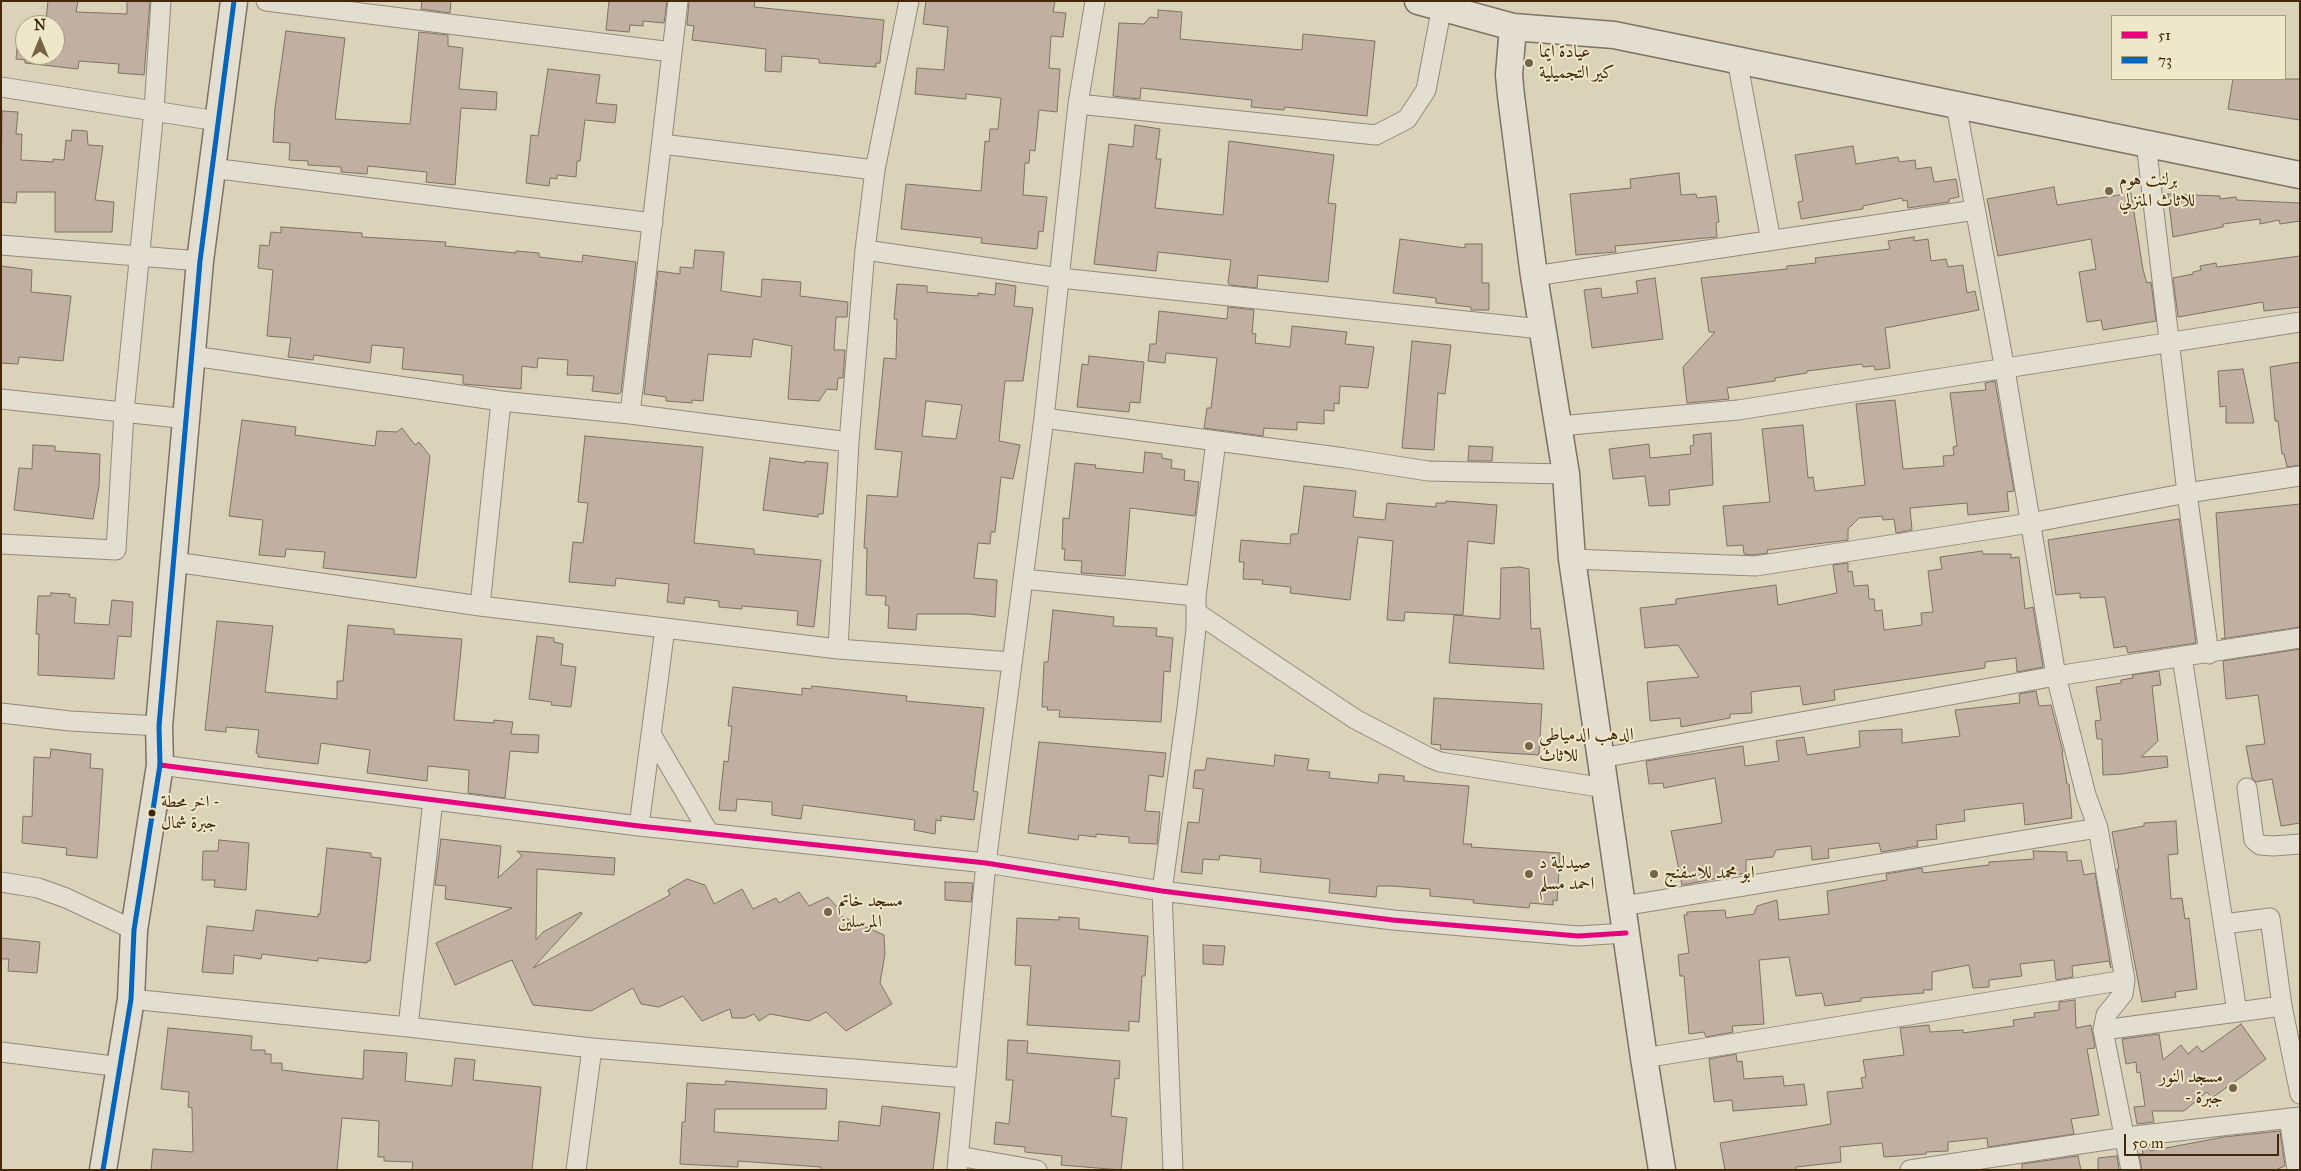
<!DOCTYPE html>
<html>
<head>
<meta charset="utf-8">
<style>
  body { margin:0 }
  #map { position:relative; width:2301px; height:1171px; overflow:hidden; background:#dad2b9; font-family:"IM FELL Great Primer",serif }
  canvas { display:block }
  .frame { position:absolute; inset:0; border:2px solid #422709; pointer-events:none }
  .legend { position:absolute; left:2111px; top:15px; width:175px; height:65px; box-sizing:border-box; background:#efe7c9; border:1px solid #aa9a7c; margin:0; padding:6px 9px; list-style:none; font-size:15px; color:#422709 }
  .legend li { display:flex; align-items:center; gap:10px; height:25px }
  .legend b { width:25px; border:1px solid #aa9a7c }
  .north { position:absolute; left:15px; top:15px; width:50px; height:50px; box-sizing:border-box; background:#efe7c9; border:1px solid #aa9a7c; border-radius:50%; rotate:0deg; font-size:14px; font-weight:700; line-height:20px; text-align:center; color:#422709 }
  .north::after { content:''; display:block; margin:auto; width:18px; height:22px; background:#776347; clip-path:polygon(50% 0,100% 100%,50% 72%,0 100%) }
  .scale { position:absolute; left:2124px; top:1134px; width:155px; height:22px; box-sizing:border-box; border:2px solid #422709; border-top:0; padding-left:6px; font-size:15px; line-height:18px; white-space:nowrap; color:#422709; -webkit-text-stroke:4px #efe7c9; paint-order:stroke }
</style>
</head>
<body>
<div id="map">
<canvas width="2301" height="1171"></canvas>
<div class="frame"></div>
<ul class="legend">
<li><b style="height:6px;background:#e5007d"></b>51</li>
<li><b style="height:6px;background:#0065bd"></b>73</li>
</ul>
<div class="north">N</div>
<div class="scale">50 m</div>
</div>
<script>
const c = document.querySelector('canvas').getContext('2d');
c.lineJoin = 'round';
function fillPath(path, color) {
  c.fillStyle = color;
  c.fill(path, 'evenodd');
}
function poly(rows) {
  const path = new Path2D();
  for (const r of rows) {
    path.moveTo(r[0], r[1]);
    for (let i = 2; i < r.length; i += 2) path.lineTo(r[i], r[i + 1]);
  }
  return path;
}
function trace(path, color, width, dash) {
  c.strokeStyle = color;
  c.lineWidth = width;
  c.lineCap = dash ? 'butt' : 'round';
  c.setLineDash(dash || []);
  c.stroke(path);
}
function write(font, color, halo, rows, align = 'center') {
  c.font = font + ' "IM FELL Great Primer",Amiri,serif';
  c.lineWidth = 4;
  c.setLineDash([]);
  c.textBaseline = 'middle';
  c.strokeStyle = halo;
  c.fillStyle = color;
  for (const [text, x, y, turn = 0] of rows) {
    c.save();
    c.translate(x, y);
    c.rotate((+turn || 0) * Math.PI / 180);
    c.textAlign = isNaN(turn) ? turn : align;
    if (halo) c.strokeText(text, 0, 0);
    c.fillText(text, 0, 0);
    c.restore();
  }
}
const building = poly([
  [48,1,78,1,76,12,127,14,127,1,150,1,144,75,118,73,119,64,79,61,78,69,25,63,25,60,16,59,19,28,25,28,25,55,55,55,55,25,32,25,33,19,46,21,48,1],
  [422,1,451,1,450,13,421,9,422,1],
  [609,1,667,1,664,23,643,21,643,26,630,25,629,32,606,30,609,1],
  [689,1,755,1,754,7,884,20,880,63,876,63,876,67,819,63,819,59,782,56,781,72,765,71,766,49,692,40,694,26,687,25,689,1],
  [926,1,1055,1,1053,12,1066,13,1063,37,1051,36,1049,68,1060,69,1057,112,1039,110,1035,151,1030,150,1029,163,1025,163,1023,195,1047,197,1043,232,1039,231,1037,249,981,243,982,238,901,229,906,184,981,191,985,141,989,142,990,129,998,129,1001,98,966,94,966,99,915,94,917,68,944,70,948,27,923,24,926,1],
  [1158,10,1182,12,1180,39,1302,50,1303,34,1375,41,1367,116,1285,107,1284,110,1251,107,1252,100,1141,88,1140,99,1113,96,1119,23,1144,24,1150,17,1158,18,1158,10],
  [286,31,345,38,335,119,410,124,419,32,448,35,448,46,463,48,459,89,497,92,496,110,461,108,455,185,426,182,427,172,368,166,367,174,341,172,341,167,308,165,308,161,289,160,290,143,273,142,275,108,286,31],
  [548,69,600,75,596,103,617,105,615,123,585,120,580,161,577,161,576,177,557,175,557,179,550,178,549,186,526,183,531,135,538,136,548,69],
  [2233,79,2300,79,2300,120,2228,109,2233,79],
  [2,111,18,112,16,134,22,134,21,160,53,162,53,159,64,160,66,140,71,141,72,130,87,131,88,145,103,146,95,200,114,202,112,232,55,232,55,192,17,192,16,203,1,202,2,111],
  [1135,125,1160,129,1156,159,1161,159,1155,208,1223,215,1229,141,1334,155,1328,203,1336,204,1328,282,1258,275,1257,288,1230,285,1228,283,1231,260,1158,252,1156,271,1094,264,1109,144,1133,147,1135,125],
  [1853,146,1856,164,1898,157,1899,162,1915,160,1916,169,1931,167,1934,182,1956,179,1959,197,1949,199,1949,202,1908,208,1907,200,1903,201,1902,198,1863,206,1863,209,1801,219,1798,202,1803,201,1795,155,1853,146],
  [1679,173,1681,195,1696,194,1697,198,1716,196,1719,222,1716,223,1717,237,1615,246,1616,252,1576,255,1570,194,1631,188,1630,179,1679,173],
  [2054,187,2057,205,2131,193,2143,270,2147,283,2151,282,2156,321,2103,330,2101,320,2087,322,2079,272,2096,269,2091,239,1998,256,1987,199,2054,187],
  [2168,194,2220,196,2220,199,2236,197,2237,200,2300,203,2300,221,2280,224,2279,220,2260,224,2260,219,2223,224,2223,227,2173,237,2168,194],
  [281,227,362,233,362,237,446,242,445,246,516,253,516,251,539,253,539,257,582,262,583,255,636,262,621,392,619,394,592,391,594,376,567,375,568,360,538,358,537,368,522,366,521,389,463,384,463,375,402,369,404,348,372,345,370,363,314,355,313,360,288,357,291,338,267,336,273,270,258,268,260,245,269,246,271,232,281,233,281,227],
  [1914,237,1914,241,1928,239,1931,261,1946,259,1948,267,1963,265,1967,293,1975,291,1979,310,1885,328,1890,368,1875,370,1874,366,1863,367,1862,364,1807,371,1807,373,1775,378,1775,381,1727,388,1729,399,1687,403,1683,367,1715,332,1709,332,1701,278,1787,269,1787,266,1816,263,1815,258,1890,249,1888,241,1914,237],
  [1400,239,1465,248,1465,244,1482,244,1482,283,1489,283,1489,310,1471,310,1471,307,1436,303,1436,298,1393,293,1400,239],
  [695,250,724,252,721,291,761,297,762,279,801,282,800,296,848,302,847,317,836,317,834,350,845,350,843,378,838,378,837,390,827,389,819,401,788,399,792,346,753,339,751,357,708,354,703,401,692,400,692,403,666,401,666,397,644,394,658,271,680,274,680,267,693,268,695,250],
  [2300,256,2300,307,2264,311,2263,302,2178,317,2173,278,2193,274,2193,272,2201,270,2200,266,2216,263,2217,267,2300,256],
  [1,266,32,270,31,292,71,296,63,361,19,357,18,364,1,363,1,266],
  [1655,278,1663,339,1592,348,1584,290,1601,288,1602,298,1638,293,1636,281,1655,278],
  [996,283,1016,286,1014,306,1033,308,1023,381,1005,381,999,441,1020,445,1013,479,1001,477,995,532,991,532,990,544,978,543,974,578,997,580,995,617,969,614,917,614,916,630,888,628,889,606,885,605,886,596,866,595,867,548,864,548,867,495,897,497,902,452,875,449,884,358,896,359,897,319,894,319,897,284,927,286,927,292,978,296,978,293,995,295,996,283],
  [926,401,962,405,956,439,922,436,926,401],
  [1228,307,1254,310,1252,333,1256,334,1255,343,1290,347,1292,326,1347,332,1345,344,1374,347,1368,388,1340,386,1339,404,1334,403,1334,411,1324,410,1324,424,1297,422,1297,430,1264,428,1263,436,1204,428,1207,408,1211,408,1217,358,1166,353,1165,363,1148,361,1150,344,1156,344,1159,311,1227,319,1228,307],
  [1412,341,1451,345,1445,394,1438,393,1434,450,1402,448,1412,341],
  [1089,356,1144,362,1140,403,1130,402,1129,412,1077,407,1082,364,1088,365,1089,356],
  [2300,362,2300,465,2287,467,2284,454,2282,454,2278,421,2275,421,2270,367,2300,362],
  [2243,369,2254,423,2226,423,2226,406,2220,407,2218,371,2243,369],
  [1995,381,2014,491,2007,492,2009,511,1968,515,1967,503,1910,508,1912,530,1896,533,1894,519,1883,520,1882,516,1859,518,1848,529,1848,540,1767,550,1768,553,1752,555,1744,554,1743,545,1727,546,1723,506,1770,502,1762,429,1803,425,1808,478,1813,477,1815,491,1865,485,1856,404,1895,400,1903,469,1944,466,1943,456,1954,455,1953,447,1957,446,1950,393,1986,390,1985,383,1995,381],
  [242,420,296,427,295,435,375,446,377,431,397,432,402,428,415,445,419,442,430,456,416,578,323,568,325,552,286,549,285,557,259,555,263,520,229,516,242,420],
  [1711,433,1713,485,1669,490,1670,505,1649,506,1645,476,1613,479,1609,449,1649,444,1650,458,1691,454,1690,446,1694,445,1693,435,1711,433],
  [585,436,703,447,694,543,754,549,754,554,821,560,814,627,797,625,798,611,742,606,742,609,719,607,719,601,685,597,684,604,667,602,669,584,616,578,615,586,569,582,573,542,583,543,588,503,578,502,585,436],
  [33,445,55,446,55,451,100,454,99,486,93,519,14,510,19,468,32,469,33,445],
  [1469,446,1493,447,1492,461,1468,461,1469,446],
  [1145,452,1162,454,1162,458,1172,460,1171,468,1185,470,1184,480,1199,482,1195,516,1130,508,1125,576,1081,573,1082,561,1064,560,1065,549,1062,549,1063,518,1069,519,1075,463,1096,465,1095,468,1143,473,1145,452],
  [770,458,805,463,805,461,828,463,823,514,818,514,818,517,763,510,770,458],
  [1304,486,1356,491,1353,517,1385,520,1387,503,1436,507,1436,503,1446,503,1446,501,1497,505,1494,544,1468,541,1463,615,1405,612,1404,621,1387,620,1393,541,1358,537,1350,600,1290,593,1291,587,1262,584,1263,580,1243,579,1244,562,1239,562,1241,540,1290,544,1291,534,1298,534,1304,486],
  [2300,504,2300,627,2221,639,2225,638,2216,513,2300,504],
  [2179,519,2196,643,2128,653,2126,646,2114,648,2105,597,2080,598,2080,593,2056,595,2048,540,2179,519],
  [1982,551,1983,554,2011,554,2011,558,2019,557,2025,609,2033,607,2043,667,2017,672,2016,658,1985,662,1985,668,1834,690,1835,700,1803,705,1800,686,1772,689,1751,692,1752,713,1730,714,1730,718,1681,727,1680,718,1650,721,1647,682,1699,677,1678,645,1645,648,1640,608,1676,604,1676,599,1776,585,1778,605,1837,593,1833,565,1848,563,1848,572,1852,571,1854,586,1868,585,1869,599,1874,599,1875,611,1882,610,1884,630,1922,625,1921,613,1933,612,1928,571,1942,569,1940,557,1982,551],
  [1520,567,1529,569,1531,629,1540,628,1544,669,1449,663,1454,615,1500,619,1501,568,1520,567],
  [51,593,70,594,69,597,76,598,74,623,109,625,112,600,133,602,131,637,118,636,114,679,38,675,39,634,36,634,38,596,51,596,51,593],
  [1053,610,1114,617,1113,626,1157,628,1156,636,1173,638,1170,672,1164,671,1161,722,1059,717,1060,710,1047,710,1048,707,1042,707,1044,662,1048,662,1053,610],
  [217,621,273,626,265,692,337,699,337,681,343,681,348,625,394,629,394,634,462,639,454,720,494,723,494,720,513,722,511,734,539,735,538,753,510,751,505,798,468,793,469,770,428,766,427,781,367,773,370,750,321,743,318,764,258,757,258,753,256,753,259,730,226,727,226,732,205,730,217,621],
  [537,636,554,638,554,642,563,644,561,665,576,667,571,707,551,705,552,702,529,699,537,636],
  [2300,649,2300,823,2281,826,2272,779,2256,782,2252,778,2246,746,2265,744,2258,695,2226,699,2223,661,2300,649],
  [2159,671,2161,685,2152,686,2158,741,2141,757,2167,756,2168,767,2122,774,2103,775,2102,739,2097,739,2095,721,2101,720,2096,687,2121,683,2121,680,2133,678,2132,675,2159,671],
  [812,686,907,696,906,701,984,708,973,791,978,792,974,820,941,816,941,821,936,820,935,834,914,830,915,820,803,805,801,819,772,815,772,802,737,799,736,811,719,810,724,761,728,762,732,726,728,726,733,687,802,695,802,688,811,689,812,686],
  [2036,691,2039,706,2051,705,2063,752,2062,752,2067,784,2069,784,2072,818,2025,825,2023,803,1964,810,1965,821,1936,825,1937,839,1917,841,1918,846,1881,852,1879,843,1828,849,1829,858,1812,860,1811,846,1776,850,1773,857,1746,860,1746,873,1682,885,1671,831,1722,823,1715,778,1664,788,1663,783,1649,784,1646,761,1743,746,1745,766,1779,761,1776,741,1804,737,1807,755,1860,747,1859,731,1902,729,1902,743,1960,736,1955,710,2020,703,2019,694,2036,691],
  [1434,698,1542,704,1539,755,1440,749,1441,745,1431,744,1434,698],
  [1039,742,1166,753,1163,777,1149,775,1145,811,1160,812,1157,844,1129,843,1129,837,1096,834,1096,837,1079,835,1078,840,1028,833,1039,742],
  [51,749,91,754,90,768,103,769,97,858,66,855,67,848,22,843,23,816,32,817,34,757,50,758,51,749],
  [1275,755,1309,759,1307,770,1330,772,1329,778,1378,783,1379,774,1404,776,1404,781,1469,786,1463,844,1472,844,1471,847,1560,853,1557,901,1553,900,1553,905,1530,903,1529,908,1473,903,1474,900,1430,896,1430,889,1392,886,1377,886,1376,897,1329,893,1330,879,1260,872,1261,859,1220,855,1219,860,1203,859,1202,874,1181,872,1188,822,1199,823,1203,789,1193,788,1195,770,1205,770,1207,758,1274,766,1275,755],
  [2176,821,2178,854,2168,855,2171,899,2182,898,2185,919,2189,918,2197,989,2175,992,2176,997,2142,1002,2117,869,2119,869,2112,832,2144,826,2144,823,2176,821],
  [441,839,501,846,498,878,522,856,517,851,615,858,614,875,537,869,536,940,543,932,581,912,582,914,533,968,670,895,668,890,687,879,705,885,714,904,742,889,753,909,776,898,779,903,799,892,809,906,828,897,841,911,841,916,884,935,885,954,880,983,892,1004,846,1031,826,1012,809,1021,770,1014,759,1021,754,1014,745,1018,732,1018,730,1009,702,1021,683,996,659,1007,641,1004,633,988,591,1011,533,1005,512,960,455,985,436,943,512,908,445,899,446,886,435,885,441,839],
  [219,840,249,843,246,890,214,887,215,880,202,880,203,851,218,851,219,840],
  [327,848,371,853,371,857,381,858,370,961,367,961,367,963,318,958,318,961,262,954,261,959,234,955,233,974,202,972,207,926,253,931,256,910,318,917,318,914,320,914,327,848],
  [2033,851,2067,852,2067,861,2081,860,2084,875,2095,873,2111,968,2109,961,2072,966,2073,977,2056,980,2054,960,2020,964,2022,976,1989,980,1989,987,1973,988,1969,965,1932,972,1932,990,1923,990,1924,993,1861,998,1861,1001,1825,1006,1822,993,1796,996,1789,957,1759,960,1764,1024,1732,1026,1733,1032,1706,1037,1704,1032,1689,1034,1684,976,1680,976,1678,955,1689,953,1684,915,1687,915,1687,912,1725,910,1726,918,1754,914,1757,906,1777,900,1779,920,1829,914,1827,891,1887,880,1886,874,1922,868,1923,873,1989,865,1989,862,2034,859,2033,851],
  [945,882,973,883,971,902,945,900,945,882],
  [1059,917,1079,918,1079,929,1148,936,1145,976,1142,976,1139,1022,1129,1021,1129,1031,1027,1025,1031,966,1015,965,1017,918,1059,920,1059,917],
  [1,938,40,942,37,973,8,971,9,959,1,959,1,938],
  [1203,945,1225,946,1223,965,1203,964,1203,945],
  [2075,1000,2076,1028,2091,1025,2095,1048,2087,1049,2099,1115,2071,1119,2074,1134,1988,1147,1987,1138,1948,1142,1948,1151,1926,1152,1926,1154,1884,1157,1882,1143,1840,1147,1841,1162,1796,1167,1796,1170,1725,1170,1720,1143,1831,1124,1827,1092,1863,1088,1861,1078,1866,1077,1863,1060,1904,1055,1900,1028,1929,1025,1930,1032,1963,1030,1963,1033,2014,1026,2013,1020,2035,1017,2034,1013,2059,1010,2059,1002,2075,1000],
  [2241,1024,2266,1059,2212,1098,2207,1092,2184,1111,2152,1111,2154,1122,2137,1124,2134,1107,2145,1106,2140,1072,2137,1073,2136,1062,2126,1064,2122,1039,2159,1034,2163,1060,2181,1045,2188,1054,2197,1046,2202,1052,2241,1024],
  [168,1028,252,1036,251,1050,265,1050,265,1054,271,1054,271,1063,282,1063,282,1070,313,1074,363,1079,364,1050,407,1053,405,1081,452,1086,455,1058,475,1060,473,1080,541,1087,532,1170,412,1170,413,1162,384,1161,384,1157,378,1157,379,1121,342,1118,337,1170,151,1170,153,1149,193,1152,192,1108,188,1107,189,1092,161,1089,168,1028],
  [1008,1040,1028,1041,1027,1053,1120,1061,1119,1079,1115,1078,1111,1116,1127,1118,1121,1170,1061,1165,1062,1156,1025,1152,1025,1147,994,1144,996,1122,1009,1124,1013,1080,1006,1080,1008,1040],
  [1736,1054,1737,1062,1742,1061,1744,1079,1783,1076,1784,1086,1804,1084,1807,1105,1733,1111,1732,1100,1714,1102,1709,1059,1736,1054],
  [726,1081,827,1089,826,1109,715,1109,714,1132,838,1141,839,1121,880,1126,882,1106,940,1113,933,1170,821,1170,821,1167,738,1161,738,1167,680,1164,682,1122,685,1122,687,1083,725,1085,726,1081],
  [2280,1131,2285,1166,2275,1170,2142,1170,2139,1154,2143,1154,2142,1147,2157,1145,2150,1151,2224,1137,2280,1131],
  [2078,1156,2081,1170,2022,1170,2022,1164,2078,1156],
  [2117,1156,2119,1170,2098,1170,2098,1158,2117,1156]
]);
fillPath(building, '#c1afa2');
trace(building, '#7c7363', 1);
const street = poly([
  [266,1,672,52],
  [909,1,875,170,865,250,1060,278,1541,329],
  [1737,60,1771,241],
  [1,87,217,121],
  [1078,104,1376,135,1407,119,1426,90,1442,6],
  [1956,105,2005,370,2056,676,2086,795,2098,828,2125,980,2123,994,2106,1015,2103,1030,2131,1170],
  [2146,143,2187,493,2209,654],
  [662,144,875,170],
  [211,168,653,223],
  [1,245,200,261],
  [1534,276,1975,210],
  [193,356,501,401,630,414,849,442,838,649],
  [1,399,188,419],
  [630,414,678,1],
  [1044,418,1345,458,1428,471,1566,474],
  [1559,426,1738,410,2300,322],
  [849,442,865,250],
  [1,544,116,550,124,412,154,110,161,1],
  [1572,559,1756,566,2030,523,2187,493,2300,476],
  [175,562,480,606,665,628,838,649,1012,662],
  [1023,579,1196,596],
  [480,606,501,401],
  [1197,613,1355,719,1428,757,1440,762,1605,788],
  [2182,657,2237,1012],
  [1,713,70,721,159,726],
  [651,734,709,833],
  [1601,758,2056,676,2300,638],
  [160,765,639,826,986,863,1162,891,1393,920,1578,936,1626,933],
  [2247,788,2254,840,2260,845,2273,846,2300,844],
  [639,826,665,628],
  [1,882,38,888,66,898,134,930],
  [1623,906,2098,828],
  [2224,924,2270,918,2282,1006,2300,1094],
  [131,999,408,1027,592,1048,966,1078],
  [408,1027,433,800],
  [2103,1030,2282,1006],
  [1,1052,121,1067],
  [1644,1058,2125,980],
  [2289,1118,2297,1170],
  [958,1156,1037,1170],
  [576,1170,592,1048],
  [957,1170,986,863,1044,418,1078,104,1095,1],
  [1173,1170,1162,891,1187,708,1196,629,1196,596,1216,441],
  [1910,1170,2126,1137,2300,1117]
]);
const secondary = poly([
  [1418,1,1513,27,1614,35,2300,175],
  [1513,27,1509,75,1511,96,1534,276,1566,474,1572,559,1644,1058,1662,1170],
  [103,1170,131,999,134,930,160,765,159,726,200,261,234,1]
]);
trace(street, '#928a79', 21);
trace(secondary, '#7c7363', 29);
trace(street, '#e2ded1', 19);
trace(secondary, '#e2ded1', 26);
trace(poly([
  [160,765,639,826,986,863,1162,891,1393,920,1578,936,1626,933]
]), '#e5007d', 5);
trace(poly([
  [103,1170,131,999,134,930,160,765,159,726,200,261,234,1]
]), '#0065bd', 5);
for (const [x, y, r, color] of [
  [1529,63,5,"#776347"],
  [2109,191,5,"#776347"],
  [1529,746,5,"#776347"],
  [152,813,4.5,"#422709"],
  [1529,874,5,"#776347"],
  [1654,874,5,"#776347"],
  [828,912,5,"#776347"],
  [2233,1088,5,"#776347"]
]) {
  const dot = new Path2D();
  dot.arc(x, y, r, 0, 2 * Math.PI);
  c.fillStyle = color;
  c.fill(dot);
  trace(dot, '#efe7c9', 2);
}
write('17px', '#422709', '#efe7c9', [
  ["اخر محطة -",161,803],
  ["جبرة شمال",161,824]
], 'left');
write('18px', '#422709', '#efe7c9', [
  ["عيادة ايما",1539,53],
  ["كير التجميلية",1539,74],
  ["برلنت هوم",2119,181],
  ["للاثاث المنزلي",2119,202],
  ["الدهب الدمياطي",1539,736],
  ["للاثاث",1539,757],
  ["صيدلية د",1539,864],
  ["احمد مسلم",1539,885],
  ["ابو محمد للاسفنج",1664,874],
  ["مسجد خاتم",838,902],
  ["المرسلين",838,923],
  ["مسجد النور",2223,1078,"right"],
  ["- جبرة",2223,1099,"right"]
], 'left');
</script>
</body>
</html>
